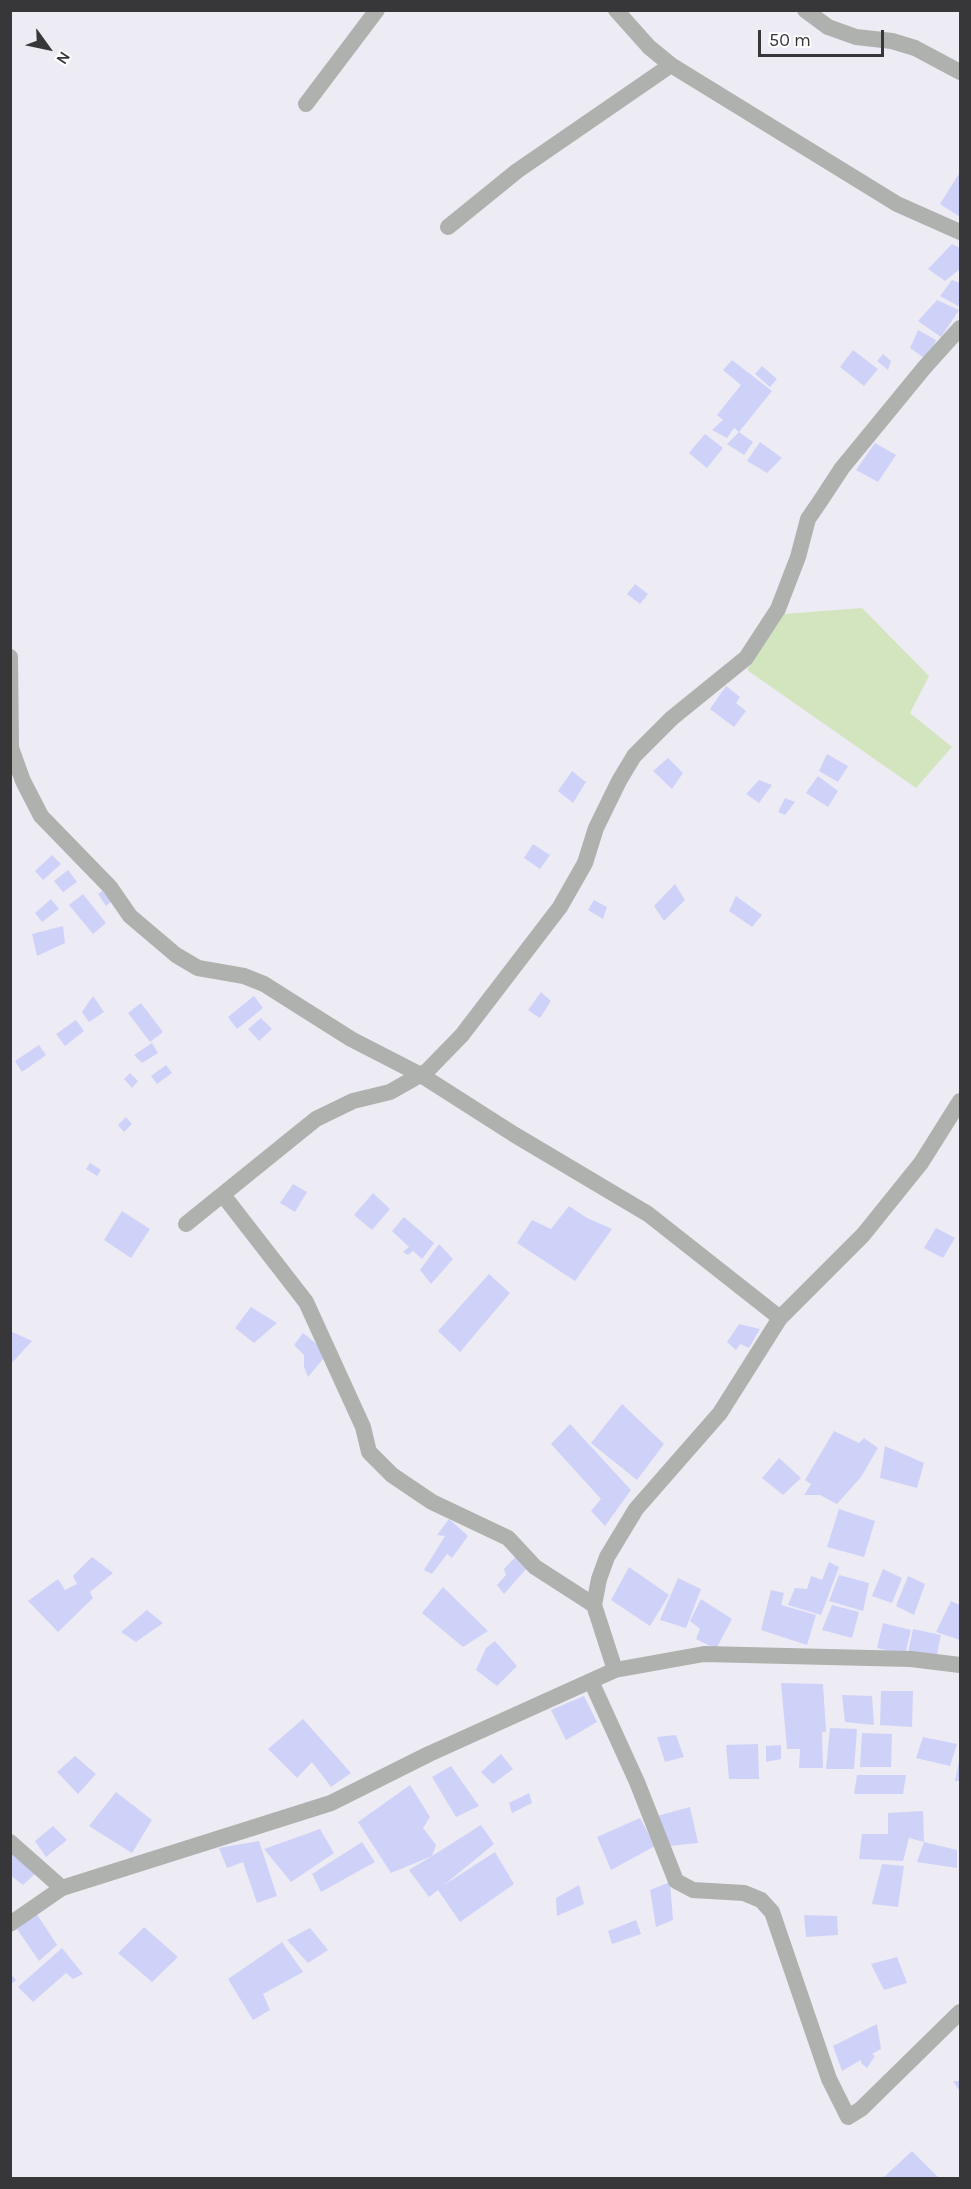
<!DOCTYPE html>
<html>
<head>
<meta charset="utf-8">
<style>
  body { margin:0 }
  #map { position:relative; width:971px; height:2189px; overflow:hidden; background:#edebf3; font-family:Karla,sans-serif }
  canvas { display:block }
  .frame { position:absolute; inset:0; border:12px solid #37373a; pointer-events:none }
  .north { position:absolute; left:18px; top:18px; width:60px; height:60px; -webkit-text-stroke:4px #fff; paint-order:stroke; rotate:123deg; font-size:16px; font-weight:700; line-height:24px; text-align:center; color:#37373a }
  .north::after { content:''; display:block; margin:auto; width:21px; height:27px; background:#37373a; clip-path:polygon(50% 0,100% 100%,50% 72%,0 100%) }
  .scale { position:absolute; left:758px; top:30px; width:126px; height:27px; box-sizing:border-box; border:3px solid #37373a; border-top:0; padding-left:8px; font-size:18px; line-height:21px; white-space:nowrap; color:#37373a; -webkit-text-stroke:4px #fff; paint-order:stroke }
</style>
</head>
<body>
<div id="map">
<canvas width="971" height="2189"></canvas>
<div class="frame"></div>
<div class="north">N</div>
<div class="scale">50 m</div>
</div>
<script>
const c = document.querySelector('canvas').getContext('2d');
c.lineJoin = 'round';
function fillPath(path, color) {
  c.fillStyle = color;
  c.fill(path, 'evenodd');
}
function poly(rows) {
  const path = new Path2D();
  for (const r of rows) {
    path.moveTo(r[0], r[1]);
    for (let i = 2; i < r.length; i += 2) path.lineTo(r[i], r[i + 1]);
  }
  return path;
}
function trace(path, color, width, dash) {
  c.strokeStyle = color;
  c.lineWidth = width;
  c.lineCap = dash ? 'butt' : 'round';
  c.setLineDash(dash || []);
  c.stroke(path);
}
fillPath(poly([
  [862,608,929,676,910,713,952,747,916,788,747,670,784,614]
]), '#d3e5be');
fillPath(poly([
  [960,172,960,217,940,204],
  [952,244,960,248,960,269,945,281,928,269],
  [952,280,960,283,960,307,940,296],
  [937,300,959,310,941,337,918,321],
  [918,330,936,340,927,360,910,348],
  [853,350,878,369,864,386,840,367],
  [883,354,891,361,888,370,877,361],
  [732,360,772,391,739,432,734,428,727,438,712,430,723,420,717,415,741,385,723,370],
  [762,366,777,379,770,387,755,374],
  [739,432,753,442,744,455,727,444],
  [705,434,723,448,707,468,689,453],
  [760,442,782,458,767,473,747,461],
  [875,443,896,455,878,482,856,470],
  [635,584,648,594,640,604,627,594],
  [726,686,740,697,736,703,746,711,734,727,710,709],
  [827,754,848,766,838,782,819,771],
  [668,758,683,773,672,789,653,771],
  [572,771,586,782,573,803,558,791],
  [818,776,838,791,828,807,806,793],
  [759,780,772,785,759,803,746,794],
  [785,798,795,802,785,815,778,812],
  [533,844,550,855,540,869,524,858],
  [52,855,61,864,43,880,35,871],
  [68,870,77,882,63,892,54,881],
  [675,884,685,900,664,921,654,906],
  [105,889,113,900,106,906,98,894],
  [83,894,106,923,93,934,69,905],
  [736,896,762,915,752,927,729,911],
  [51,899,59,909,42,922,35,913],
  [594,900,607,907,603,919,588,910],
  [63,926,65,943,37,956,32,934],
  [541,992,551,1001,540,1018,528,1010],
  [93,996,104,1012,89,1022,82,1012],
  [254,996,263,1008,237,1029,228,1017],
  [141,1003,163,1032,150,1042,128,1013],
  [261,1018,272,1029,259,1041,248,1029],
  [76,1020,84,1031,65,1046,56,1034],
  [152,1043,158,1053,142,1063,134,1055],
  [39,1045,46,1055,22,1072,15,1061],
  [166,1065,172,1073,157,1084,151,1076],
  [130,1073,138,1081,132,1088,124,1079],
  [126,1117,132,1124,124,1132,118,1125],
  [90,1163,101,1170,97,1176,86,1169],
  [293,1184,307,1192,295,1212,280,1203],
  [373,1193,390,1209,372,1230,354,1215],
  [569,1206,587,1218,612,1229,575,1281,517,1243,532,1220,551,1229],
  [122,1211,150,1229,131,1258,104,1240],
  [404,1217,434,1243,422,1259,413,1251,408,1255,403,1252,409,1247,392,1231],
  [936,1228,955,1238,943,1258,924,1248],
  [439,1244,453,1259,431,1284,420,1270],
  [489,1274,510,1293,460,1352,438,1331],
  [251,1307,277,1323,254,1343,235,1328],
  [739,1324,760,1329,749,1348,740,1344,736,1350,727,1342],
  [10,1331,32,1341,10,1365],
  [303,1333,328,1353,308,1377,304,1367,304,1355,294,1345],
  [622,1404,664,1444,637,1480,591,1443],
  [570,1424,631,1490,605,1526,591,1511,601,1499,551,1444],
  [834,1431,859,1443,864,1438,878,1448,861,1477,837,1504,820,1495,804,1495,811,1484,805,1480],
  [885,1446,924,1463,917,1488,880,1478],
  [779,1458,801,1478,783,1495,762,1478],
  [839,1509,875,1521,864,1557,827,1547],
  [449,1519,468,1536,452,1558,447,1554,432,1574,424,1570,445,1536,437,1535],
  [518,1554,527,1568,504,1594,497,1585,506,1575,504,1569],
  [92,1557,113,1573,90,1592,93,1598,58,1632,28,1601,58,1579,65,1590,77,1584,73,1576],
  [829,1562,839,1567,821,1615,788,1605,795,1588,807,1589,811,1576,822,1580],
  [629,1567,669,1595,650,1626,611,1600],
  [883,1569,902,1578,892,1603,872,1596],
  [839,1575,869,1583,863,1611,829,1601],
  [908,1576,925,1584,914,1615,896,1606],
  [678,1578,701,1589,686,1628,660,1620],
  [443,1587,488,1631,463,1647,422,1613],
  [771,1590,784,1593,781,1605,816,1615,807,1645,761,1630],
  [701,1599,732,1619,716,1649,696,1639,700,1629,690,1621],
  [951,1601,960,1605,960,1640,936,1632],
  [832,1605,859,1612,852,1638,822,1630],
  [147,1610,163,1623,136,1642,121,1632],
  [883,1623,911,1630,905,1654,877,1648],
  [913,1629,941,1635,936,1659,908,1653],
  [495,1641,517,1666,497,1686,476,1670,486,1648],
  [781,1683,823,1684,826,1732,822,1732,823,1768,799,1768,800,1749,787,1749],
  [881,1691,913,1691,912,1727,880,1725],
  [842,1695,872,1696,874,1725,845,1722],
  [584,1696,597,1722,566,1740,551,1710],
  [303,1719,351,1773,331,1787,312,1762,297,1778,268,1749],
  [830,1728,857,1729,854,1769,826,1769],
  [862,1733,892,1734,891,1767,860,1767],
  [676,1735,684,1757,665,1762,657,1737],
  [923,1737,957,1744,950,1766,916,1758],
  [758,1744,759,1779,729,1779,726,1745],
  [781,1745,781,1759,766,1762,766,1746],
  [501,1754,513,1769,493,1784,481,1772],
  [75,1756,96,1774,78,1794,57,1772],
  [959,1761,960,1781,955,1781],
  [451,1766,479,1806,456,1817,432,1777],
  [857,1775,906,1775,903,1794,854,1794],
  [410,1785,430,1817,423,1828,436,1845,432,1856,481,1825,494,1844,444,1885,495,1852,514,1884,460,1922,438,1890,429,1897,409,1870,432,1856,391,1873,358,1822],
  [116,1792,152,1820,132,1853,89,1826],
  [529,1793,532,1803,512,1813,509,1803],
  [690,1807,698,1843,670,1846,657,1816],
  [923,1811,924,1842,957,1850,957,1868,917,1862,924,1842,909,1838,903,1861,859,1859,862,1834,888,1834,888,1813],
  [640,1818,655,1846,611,1870,597,1837],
  [53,1826,67,1840,46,1857,35,1841],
  [320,1829,334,1853,291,1882,264,1849],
  [259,1841,277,1896,257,1903,243,1862,227,1868,219,1848],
  [362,1842,375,1862,321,1892,312,1874],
  [10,1849,36,1873,23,1885,10,1875],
  [882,1864,904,1866,898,1907,872,1904],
  [670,1882,673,1920,656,1927,650,1890],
  [579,1885,584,1904,557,1916,556,1898],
  [36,1913,57,1945,39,1961,17,1929],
  [804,1915,837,1916,838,1935,806,1937],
  [636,1920,641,1934,612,1944,608,1931],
  [144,1927,178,1957,152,1982,118,1953],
  [310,1928,328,1950,308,1963,287,1940],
  [282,1942,303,1972,263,1994,270,2010,253,2020,228,1979],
  [62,1948,83,1974,73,1979,66,1973,33,2002,18,1987],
  [897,1957,907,1983,884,1990,871,1964],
  [10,1973,16,1980,10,1985],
  [877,2024,881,2049,872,2054,875,2056,867,2068,861,2063,861,2060,842,2071,833,2046],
  [953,2081,960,2081,960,2092],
  [912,2151,939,2178,883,2178]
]), '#cfd2f8');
trace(poly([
  [616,10,649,47,671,65,897,204,960,232],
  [805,10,828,27,856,37,892,41,915,48,960,72],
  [306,104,377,10],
  [448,227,517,171,671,65],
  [10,657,11,748,23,781,41,816,110,887,130,916,176,955,198,968,244,976,264,984,351,1039,421,1075,515,1135,648,1214,780,1318],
  [223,1195,306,1302,363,1427,369,1452,392,1475,432,1502,508,1538,535,1567,594,1605],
  [186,1224,316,1119,353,1101,390,1092,427,1071,462,1035,560,907,585,863,596,828,619,781,634,756,672,718,746,658,778,609,798,557,808,519,821,500,842,468,924,368,960,328],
  [615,1670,594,1605,599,1579,607,1557,636,1509,720,1413,780,1318,863,1235,921,1163,960,1101],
  [591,1681,637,1782,676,1881,693,1890,744,1893,761,1900,772,1912,829,2079,848,2117,861,2109,960,2012],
  [10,1842,62,1888],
  [10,1924,62,1888,331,1803,429,1754,615,1670,704,1654,911,1659,960,1665]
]), '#aeb1ae', 16);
</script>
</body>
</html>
